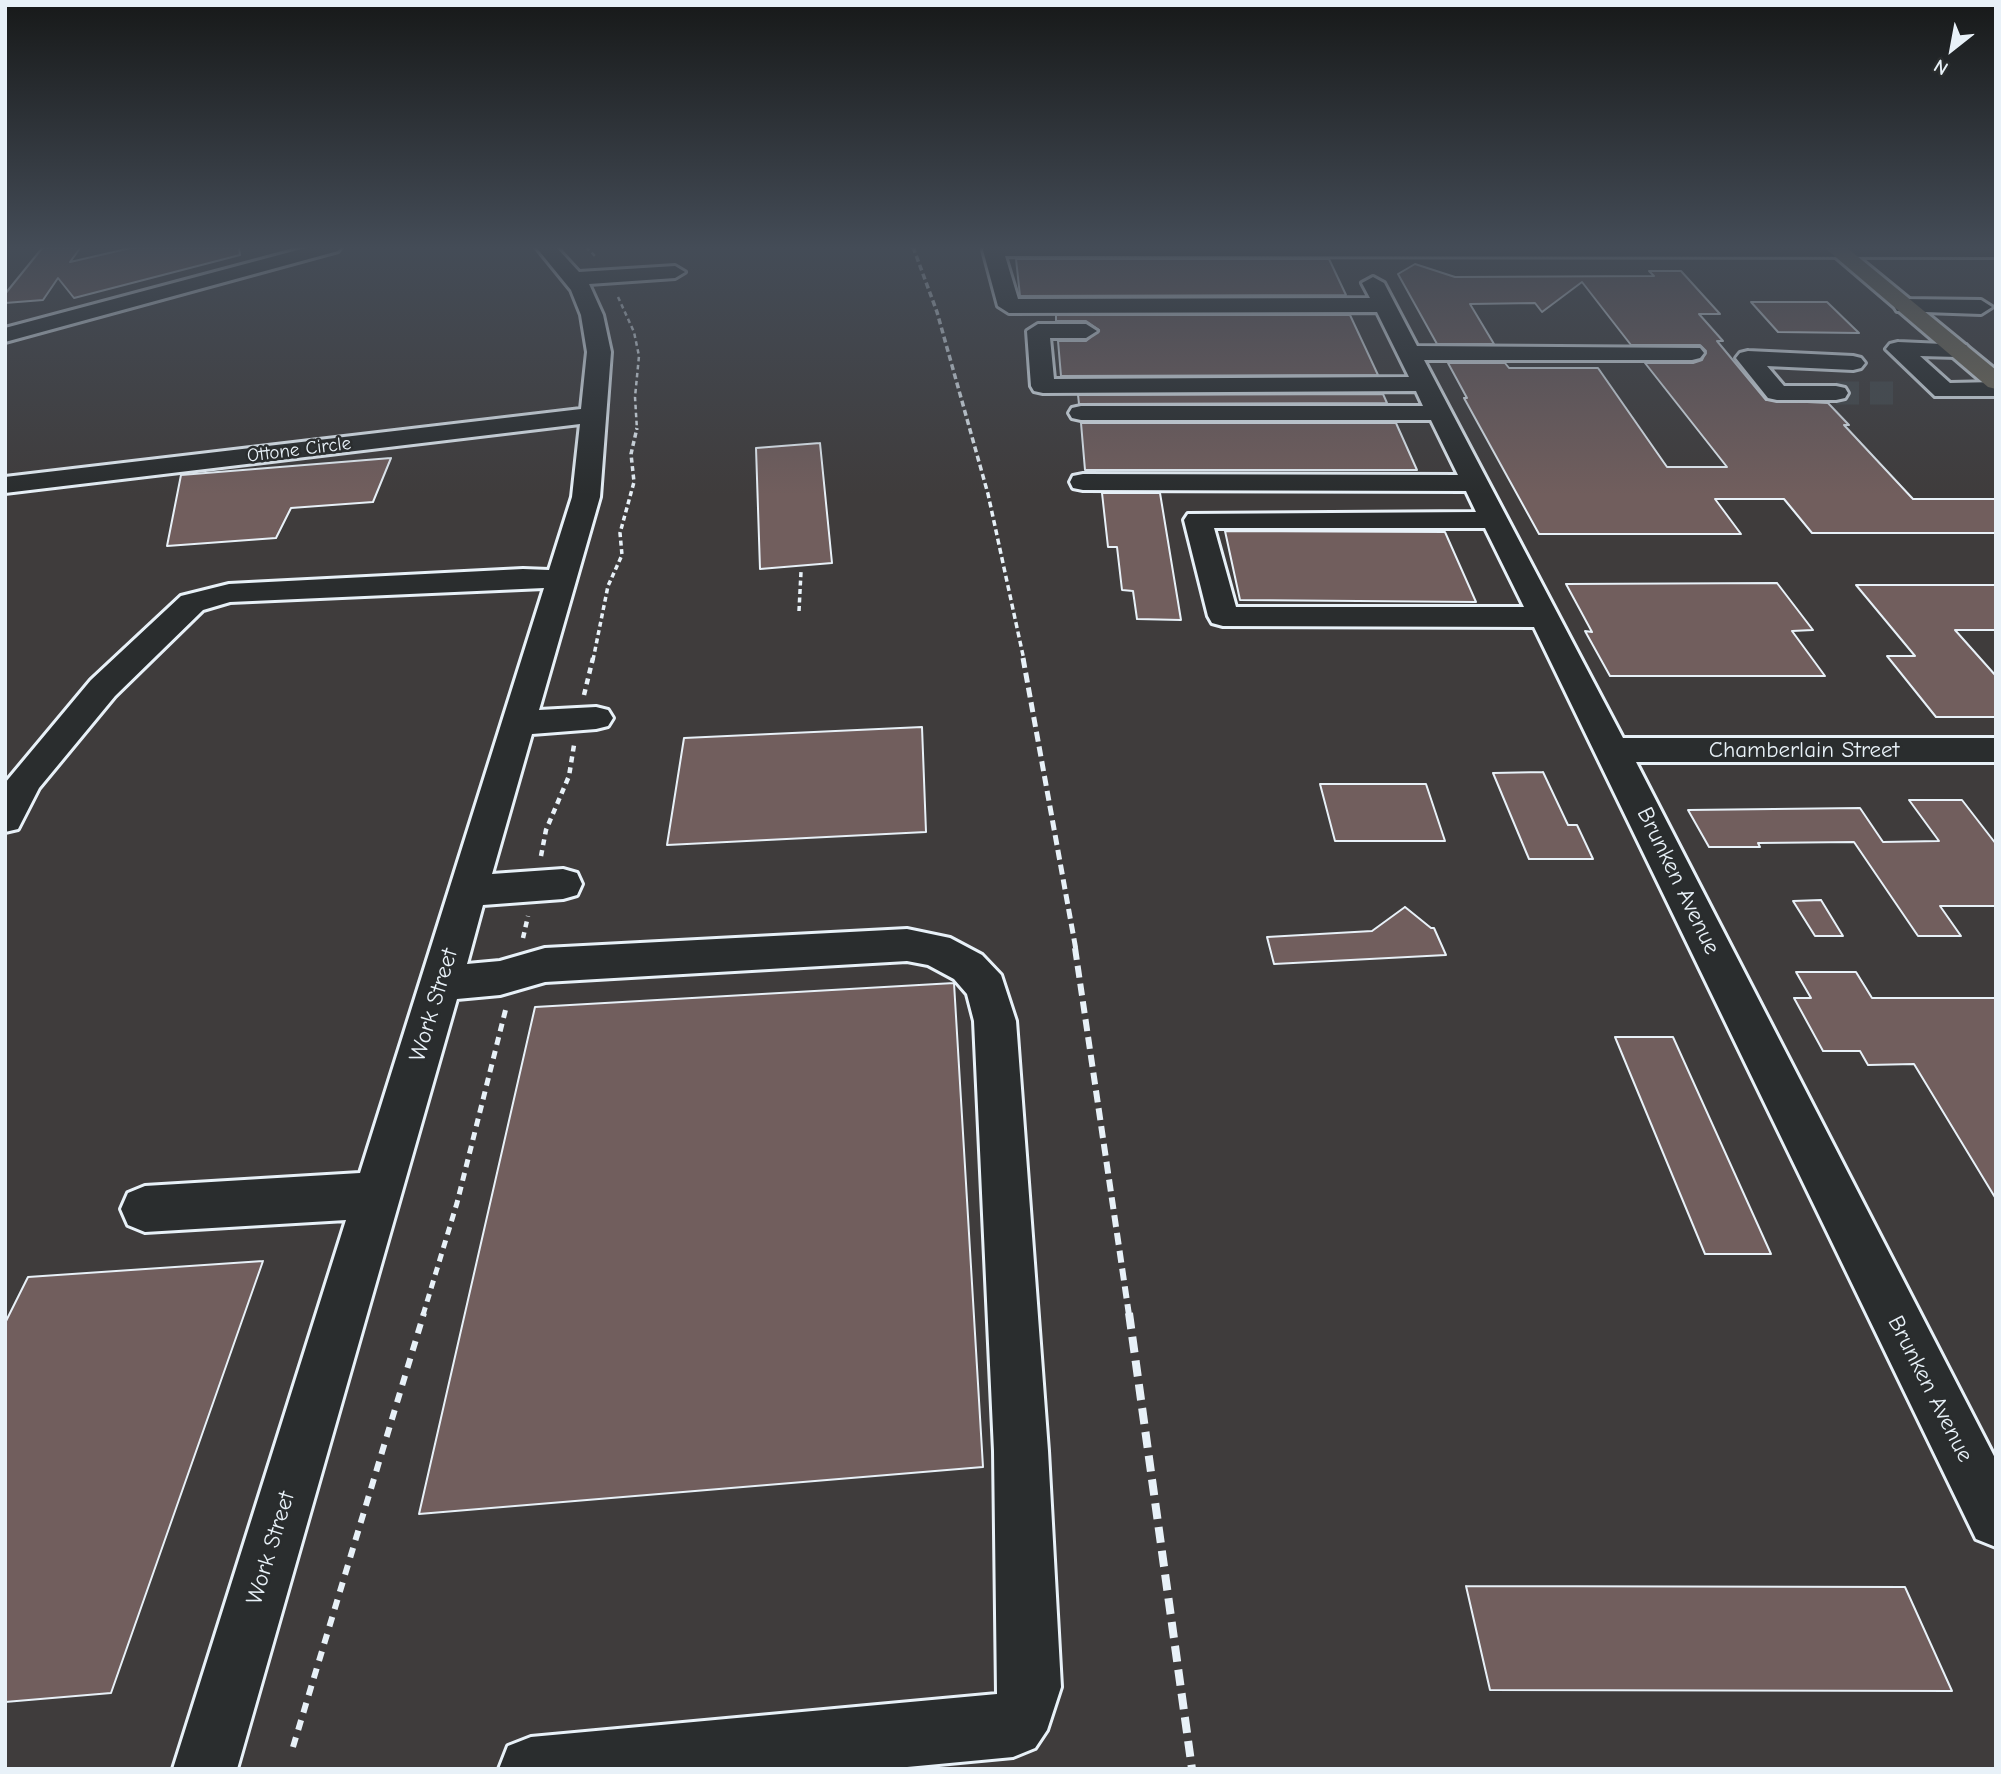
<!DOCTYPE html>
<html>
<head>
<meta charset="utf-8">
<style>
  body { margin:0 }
  #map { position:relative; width:2001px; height:1774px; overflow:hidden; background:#2a2d2e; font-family:"Comic Neue",sans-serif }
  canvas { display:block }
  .frame { position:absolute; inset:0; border:7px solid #e8f1f8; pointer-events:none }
  .north { position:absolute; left:1917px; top:14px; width:70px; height:70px; -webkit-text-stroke:5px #2a2d2e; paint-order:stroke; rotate:211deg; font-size:19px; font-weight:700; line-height:28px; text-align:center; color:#e8f1f8 }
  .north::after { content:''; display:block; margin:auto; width:24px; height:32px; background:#e8f1f8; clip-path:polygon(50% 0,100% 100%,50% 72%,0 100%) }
</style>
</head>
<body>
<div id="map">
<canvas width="2001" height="1774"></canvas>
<div class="frame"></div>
<div class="north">N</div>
</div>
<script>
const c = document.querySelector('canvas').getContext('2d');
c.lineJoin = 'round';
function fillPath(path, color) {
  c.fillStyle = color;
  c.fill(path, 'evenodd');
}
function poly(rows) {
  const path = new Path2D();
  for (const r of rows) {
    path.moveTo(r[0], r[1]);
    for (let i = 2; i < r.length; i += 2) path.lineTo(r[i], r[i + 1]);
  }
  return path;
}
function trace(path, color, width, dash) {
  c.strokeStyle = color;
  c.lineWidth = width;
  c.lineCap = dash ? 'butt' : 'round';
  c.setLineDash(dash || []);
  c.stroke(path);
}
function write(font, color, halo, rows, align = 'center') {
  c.font = font + ' "Comic Neue",sans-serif';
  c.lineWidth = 5;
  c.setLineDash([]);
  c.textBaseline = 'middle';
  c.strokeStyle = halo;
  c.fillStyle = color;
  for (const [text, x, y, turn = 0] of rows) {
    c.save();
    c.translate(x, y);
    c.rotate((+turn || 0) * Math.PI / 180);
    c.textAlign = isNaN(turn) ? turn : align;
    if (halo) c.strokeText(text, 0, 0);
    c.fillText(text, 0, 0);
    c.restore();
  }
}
fillPath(poly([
  [5,247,1996,247,1996,1769,5,1769]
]), '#3f3c3c');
const building = poly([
  [43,247,81,247,70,262,135,247,239,247,240,255,74,298,58,278,43,300,5,303,5,294,43,247],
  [1016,259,1329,259,1346,295,1020,296,1016,259],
  [1415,264,1455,277,1654,276,1649,271,1681,271,1720,314,1699,314,1723,341,1717,341,1766,400,1828,403,1849,425,1844,425,1913,499,1996,499,1996,533,1812,533,1784,499,1715,499,1741,534,1539,534,1464,398,1467,398,1448,363,1505,363,1509,368,1598,368,1667,467,1727,467,1645,363,1693,363,1702,360,1706,351,1700,345,1631,345,1582,282,1542,312,1535,303,1470,304,1494,344,1437,344,1398,274,1415,264],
  [1751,302,1827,302,1859,333,1778,332,1751,302],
  [1056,315,1350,315,1378,375,1061,376,1058,341,1086,341,1099,330,1086,321,1056,321,1056,315],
  [1383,394,1387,403,1079,404,1078,395,1383,394],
  [1081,423,1396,423,1417,470,1085,470,1081,423],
  [820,443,832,563,760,569,756,448,820,443],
  [391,458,373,502,291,508,276,538,167,546,181,475,391,458],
  [1102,493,1160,493,1181,620,1137,619,1133,591,1122,590,1117,547,1108,547,1102,493],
  [1225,531,1445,532,1476,602,1240,600,1225,531],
  [1777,583,1813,630,1792,631,1825,676,1610,676,1585,631,1592,632,1566,584,1777,583],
  [1856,585,1996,585,1996,630,1955,630,1996,676,1996,717,1936,717,1887,656,1915,656,1856,585],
  [922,727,926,832,667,845,684,738,922,727],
  [1543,772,1568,825,1577,825,1593,859,1529,859,1493,773,1543,772],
  [1320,784,1426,784,1445,841,1335,841,1320,784],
  [1909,800,1962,800,1996,844,1996,906,1940,906,1961,936,1918,936,1854,842,1758,843,1760,847,1709,847,1688,810,1860,808,1883,842,1939,841,1909,800],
  [1821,900,1843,936,1815,936,1793,901,1821,900],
  [1405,907,1431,928,1434,928,1446,955,1274,964,1267,937,1372,931,1405,907],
  [1796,972,1856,972,1872,998,1996,998,1996,1199,1914,1064,1868,1065,1860,1051,1823,1051,1794,998,1811,998,1796,972],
  [954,983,983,1467,419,1514,535,1007,954,983],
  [1615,1037,1673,1037,1771,1254,1705,1254,1615,1037],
  [263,1261,111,1693,5,1702,5,1323,28,1277,263,1261],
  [1466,1586,1905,1587,1952,1691,1490,1690,1466,1586]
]);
fillPath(building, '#715e5d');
trace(building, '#e8f1f8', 2);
trace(poly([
  [1836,393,1899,393]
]), '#464a4c', 23, [23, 11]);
const minor = poly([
  [309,247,341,247,338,251,5,342,5,328,309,247],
  [536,247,556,247,579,272,675,266,685,272,675,278,589,284,603,315,611,352,600,497,539,710,596,707,608,710,613,718,608,726,596,729,532,734,492,874,563,869,577,873,582,884,577,895,563,899,483,905,467,964,500,961,545,948,907,929,950,938,982,955,1001,975,1016,1021,1048,1451,1061,1687,1047,1730,1035,1748,1013,1757,886,1769,499,1769,508,1746,531,1737,997,1694,994,1451,974,1021,967,994,954,979,928,965,907,961,545,982,500,995,457,999,237,1769,173,1769,346,1220,145,1232,128,1225,121,1209,128,1193,145,1186,360,1173,544,588,230,602,203,610,115,696,39,788,18,829,5,832,5,783,91,680,181,596,229,584,523,569,549,570,572,497,580,424,5,493,5,477,581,409,587,352,581,315,571,290,536,247],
  [985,247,1996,247,1996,257,1005,256,1018,299,1370,298,1362,283,1373,277,1384,283,1417,346,1700,348,1704,353,1700,358,1692,360,1424,360,1623,738,1996,738,1996,762,1636,762,1996,1460,1996,1547,1976,1539,1534,627,1223,626,1212,623,1208,616,1184,520,1188,514,1476,512,1466,491,1083,490,1073,488,1070,482,1073,476,1083,474,1458,475,1431,420,1081,420,1072,418,1069,413,1072,408,1081,406,1423,406,1416,391,1043,393,1034,391,1031,386,1027,331,1038,324,1086,324,1097,331,1086,338,1050,338,1054,379,1409,377,1377,312,1009,313,998,306,983,250,985,247],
  [1214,528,1485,528,1524,607,1236,607,1214,528],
  [1905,299,1981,300,1992,307,1981,314,1897,311,1894,306,1897,301,1905,299],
  [1898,342,1966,345,1970,350,1966,355,1958,357,1920,356,1950,383,1996,382,1996,396,1935,396,1886,349,1890,344,1898,342],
  [1748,351,1853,356,1861,358,1865,363,1861,368,1853,370,1767,366,1784,386,1836,386,1845,388,1848,393,1845,398,1836,400,1777,400,1768,398,1736,358,1740,353,1748,351]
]);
const major = poly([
  [1824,247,1846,247,1996,370,1996,389,1988,387,1824,247]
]);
trace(minor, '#e8f1f8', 6);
trace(major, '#e8f1f8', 6);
trace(poly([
  [586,247,595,256],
  [618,297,634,332,639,356,635,397,637,430]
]), '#e8f1f8', 2.5, [4.5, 3.5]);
trace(poly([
  [799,611,801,572],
  [593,660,608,586,622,555,620,533,634,482,631,454,637,428]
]), '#e8f1f8', 3.5, [5, 3.5]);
trace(poly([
  [584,695,593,658],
  [541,856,546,830,569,776,574,745],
  [523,938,528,916]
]), '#e8f1f8', 4.5, [6, 5]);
trace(poly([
  [423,1315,457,1203,506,1008]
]), '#e8f1f8', 5, [8, 6]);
trace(poly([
  [293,1747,424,1313]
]), '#e8f1f8', 6, [10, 8]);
fillPath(minor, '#2a2d2e');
fillPath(major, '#726b5a');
trace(poly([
  [913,247,937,312,988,494,1024,660]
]), '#e8f1f8', 3.5, [6, 3.5]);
trace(poly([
  [1023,658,1076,950]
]), '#e8f1f8', 5, [10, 5]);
trace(poly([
  [1075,948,1129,1315]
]), '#e8f1f8', 6, [12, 6]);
trace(poly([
  [1129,1313,1192,1769]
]), '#e8f1f8', 8, [16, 8]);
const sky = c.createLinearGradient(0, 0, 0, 495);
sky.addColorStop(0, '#171919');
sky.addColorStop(0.5, '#444c57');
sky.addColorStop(1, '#444c5700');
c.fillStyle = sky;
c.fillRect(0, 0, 2001, 495);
write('19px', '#e8f1f8', '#2a2d2e', [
  ["Ottone Circle",299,450,-7]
]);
write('23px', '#e8f1f8', '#2a2d2e', [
  ["Chamberlain Street",1804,750],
  ["Brunken Avenue",1678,881,64],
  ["Work Street",434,1005,-73],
  ["Brunken Avenue",1930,1389,63],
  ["Work Street",271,1548,-73]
]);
</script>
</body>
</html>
